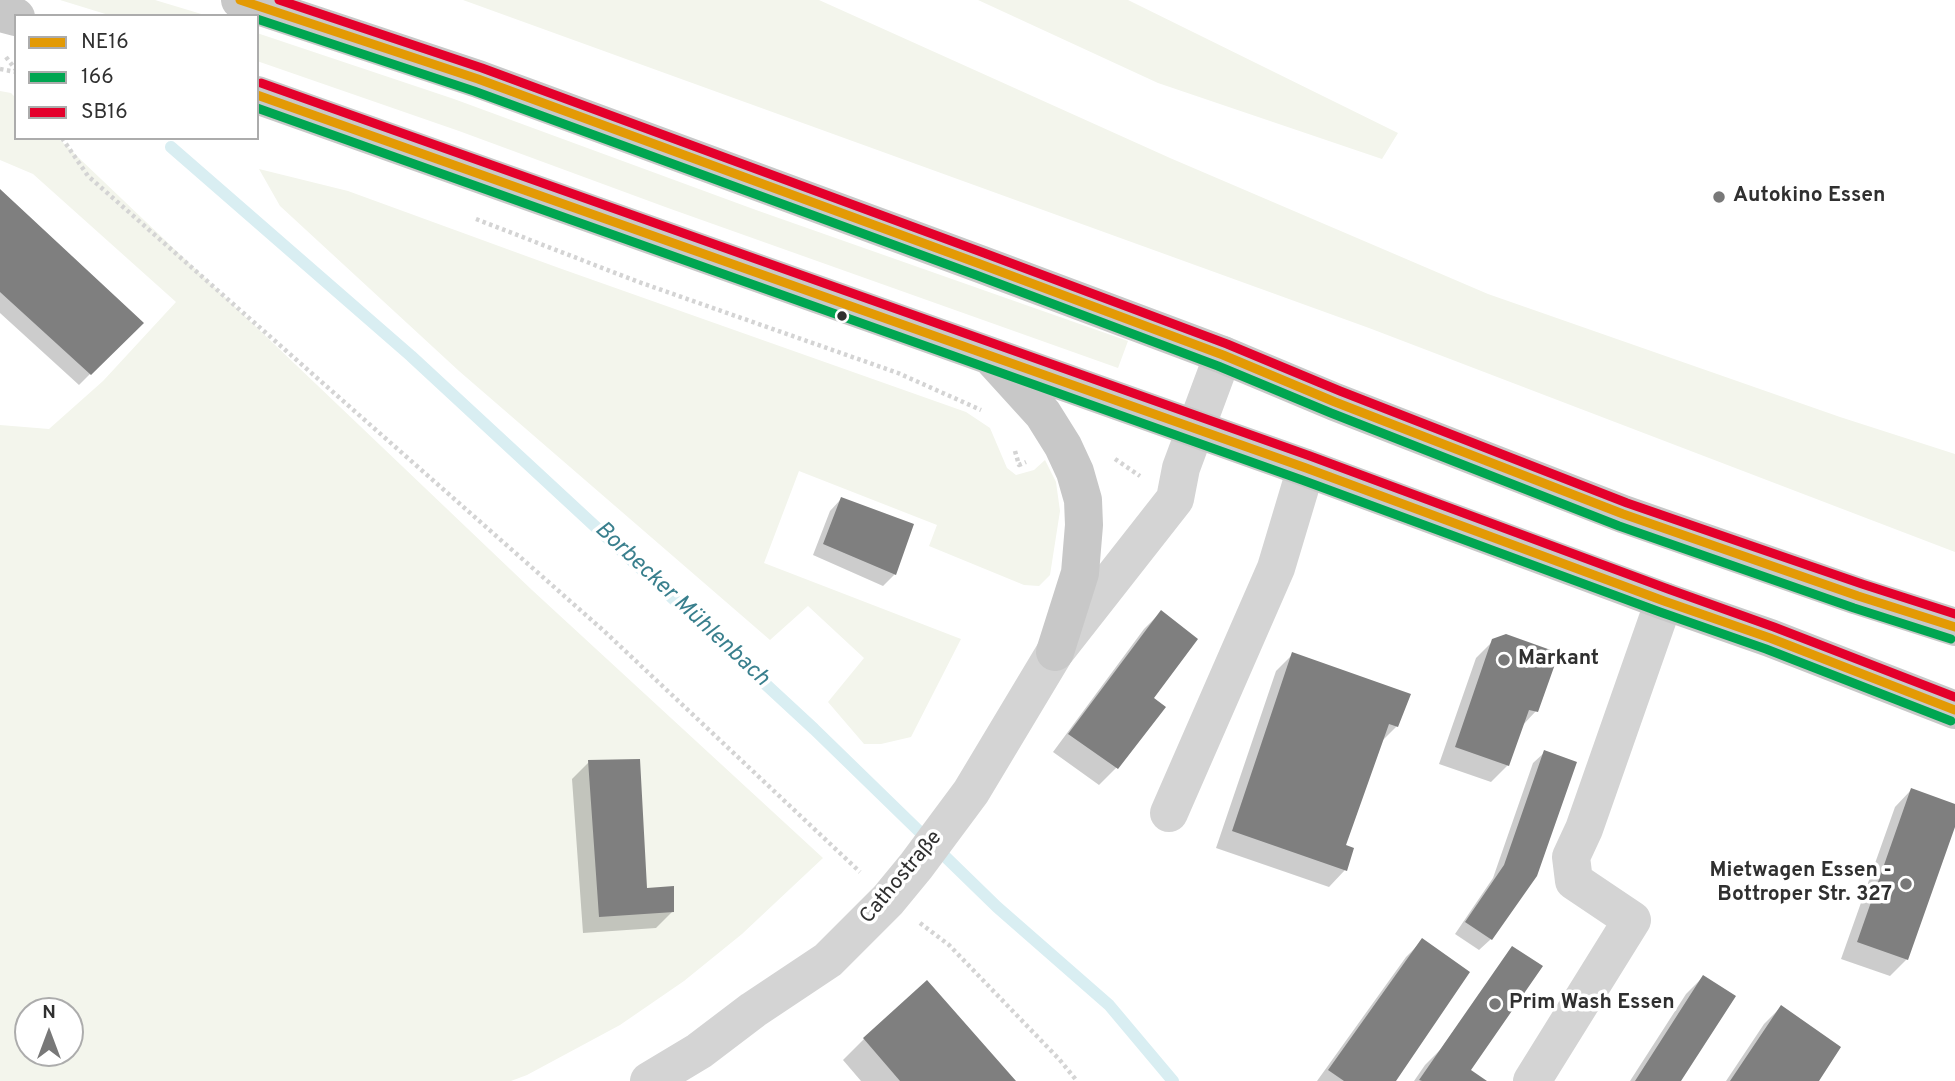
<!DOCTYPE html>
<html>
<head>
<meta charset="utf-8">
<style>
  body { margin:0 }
  #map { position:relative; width:1955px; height:1081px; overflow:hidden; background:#fff; font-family:Overpass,sans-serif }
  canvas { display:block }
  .legend { position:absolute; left:14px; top:14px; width:245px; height:126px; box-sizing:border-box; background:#fff; border:2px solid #acacac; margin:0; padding:9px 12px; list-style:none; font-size:21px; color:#303030 }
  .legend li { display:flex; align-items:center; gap:14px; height:35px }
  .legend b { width:35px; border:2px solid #acacac }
  .north { position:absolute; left:14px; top:997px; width:70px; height:70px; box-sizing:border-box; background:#fff; border:2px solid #acacac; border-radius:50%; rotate:0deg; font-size:19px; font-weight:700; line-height:28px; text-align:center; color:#303030 }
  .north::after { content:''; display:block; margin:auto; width:24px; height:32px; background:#787878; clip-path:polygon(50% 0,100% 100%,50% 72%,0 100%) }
</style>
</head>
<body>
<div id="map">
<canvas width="1955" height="1081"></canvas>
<ul class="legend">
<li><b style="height:9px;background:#e39a05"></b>NE16</li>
<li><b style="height:9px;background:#00a651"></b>166</li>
<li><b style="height:9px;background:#e4002b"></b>SB16</li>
</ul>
<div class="north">N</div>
</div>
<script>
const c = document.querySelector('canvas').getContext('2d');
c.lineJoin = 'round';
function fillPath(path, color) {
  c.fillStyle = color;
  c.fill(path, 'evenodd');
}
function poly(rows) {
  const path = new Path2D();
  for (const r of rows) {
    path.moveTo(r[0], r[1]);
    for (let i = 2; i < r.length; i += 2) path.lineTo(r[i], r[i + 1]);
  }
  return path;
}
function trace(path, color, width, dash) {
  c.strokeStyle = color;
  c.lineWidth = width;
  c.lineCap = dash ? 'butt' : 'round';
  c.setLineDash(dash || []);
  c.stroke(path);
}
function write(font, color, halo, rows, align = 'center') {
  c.font = font + ' Overpass,sans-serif';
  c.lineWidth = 7;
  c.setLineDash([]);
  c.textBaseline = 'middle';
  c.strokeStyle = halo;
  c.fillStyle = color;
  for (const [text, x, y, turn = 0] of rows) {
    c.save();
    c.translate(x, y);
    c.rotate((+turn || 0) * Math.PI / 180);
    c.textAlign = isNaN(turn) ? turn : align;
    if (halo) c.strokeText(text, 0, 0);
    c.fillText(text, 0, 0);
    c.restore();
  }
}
fillPath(poly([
  [60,0,155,0,208,16,112,16],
  [463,0,819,0,1170,158,1488,294,1840,417,1955,454,1955,552,1369,328],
  [978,0,1128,0,1398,133,1382,159,1158,83],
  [257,33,454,99,756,210,1128,341,1118,368,668,208,459,131,257,61],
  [0,91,11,93,16,98,16,138,58,138,532,590,823,858,742,934,684,981,620,1025,527,1075,511,1081,0,1081,0,425,49,429,103,381,176,302,33,174,0,160],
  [28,1011,70,1011,70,1053,28,1053],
  [259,169,348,191,559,268,966,412,990,428,1007,468,1016,475,1034,470,1045,460,1056,482,1060,511,1050,575,1039,586,1024,585,929,546,937,525,799,471,764,563,961,639,911,737,881,744,864,744,828,702,864,658,808,606,770,640,459,371,280,206]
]), '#f3f5ec');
fillPath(poly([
  [0,191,141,323,79,385,0,313],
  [841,499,895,574,883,586,813,555,830,511],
  [1161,612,1152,698,1164,707,1116,768,1099,785,1053,752,1144,629],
  [1493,641,1536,711,1522,726,1508,765,1491,782,1439,764,1476,658],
  [1293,654,1397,726,1380,743,1344,846,1352,849,1345,870,1329,887,1216,848,1276,671],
  [1545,752,1491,939,1479,950,1455,934,1493,878,1533,763],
  [589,762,646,890,673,911,656,928,583,933,572,779],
  [1911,790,1955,806,1955,821,1907,959,1890,976,1841,959,1895,807],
  [1423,940,1394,1081,1317,1081,1406,957],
  [1512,948,1469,1071,1484,1081,1414,1081,1425,1065,1441,1049],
  [1703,977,1679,1081,1630,1081,1686,994],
  [1781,1007,1817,1081,1726,1081,1764,1024],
  [864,1039,1014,1081,861,1081,843,1060]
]), '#0003');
trace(poly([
  [171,147,411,356,814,729,997,907,1109,1005,1173,1081]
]), '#d9eef2', 12);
fillPath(poly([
  [0,189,144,323,91,375,0,292],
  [841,497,914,524,896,575,823,544],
  [1161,610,1198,639,1154,698,1166,707,1118,769,1068,734],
  [1506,634,1559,653,1538,712,1529,710,1509,766,1455,747,1492,639],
  [1292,652,1411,694,1398,727,1389,724,1346,845,1354,848,1347,871,1232,831],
  [1544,750,1577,762,1537,876,1492,940,1465,922,1504,865],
  [640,759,647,888,674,886,674,912,599,917,588,760],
  [1911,788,1955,804,1955,827,1908,960,1857,942],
  [1422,938,1470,972,1396,1081,1344,1081,1328,1070],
  [1512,946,1543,966,1471,1070,1487,1081,1422,1081,1419,1080],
  [1703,975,1736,996,1681,1081,1635,1081],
  [927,980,1016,1081,900,1081,863,1038],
  [1781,1005,1841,1047,1819,1081,1730,1081]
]), '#7f7f7f');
trace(poly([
  [6,57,16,70],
  [0,69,16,72],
  [62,138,88,176,604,631,860,872],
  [476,219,636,281,898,373,981,410],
  [1015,451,1019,465,1026,462],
  [1115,459,1140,476],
  [920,923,949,945,1059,1059,1077,1081]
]), '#d4d4d4', 4.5, [3.5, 3.5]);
trace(poly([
  [1169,813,1276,568,1306,468],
  [649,1081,699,1051,753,1010,828,960,888,900,916,866,971,792,1055,652,1175,499,1181,468,1223,355],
  [1532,1081,1632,920,1574,881,1571,857,1584,829,1664,601]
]), '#d4d4d4', 38);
trace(poly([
  [240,0,478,79,980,264,1223,355,1335,402,1623,514,1858,596,1955,627],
  [0,13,16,17],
  [257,95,1306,468,1664,601,1770,638,1955,710],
  [993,359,1043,414,1063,446,1075,472,1083,500,1084,525,1080,573,1055,652]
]), '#c8c8c8', 38);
trace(poly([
  [240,0,478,79,980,264,1223,355,1335,402,1623,514,1858,596,1955,627],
  [257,95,1306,468,1664,601,1770,638,1955,710]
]), '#e39a05', 9);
trace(poly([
  [257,19,474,91,976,275,1218,366,1331,413,1619,526,1854,608,1951,639],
  [257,108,1302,480,1660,612,1766,649,1951,721]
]), '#00a651', 9);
trace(poly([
  [279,0,482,68,984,253,1227,344,1340,391,1627,503,1862,584,1955,614],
  [261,83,1310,456,1668,589,1774,627,1955,697]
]), '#e4002b', 9);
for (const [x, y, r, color] of [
  [1719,197,7,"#787878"],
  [842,316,6,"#303030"],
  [1504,660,7,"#787878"],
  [1906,884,7,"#787878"],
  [1495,1004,7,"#787878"]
]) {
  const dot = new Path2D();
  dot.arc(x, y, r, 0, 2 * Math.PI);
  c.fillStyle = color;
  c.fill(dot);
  trace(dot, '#fff', 2.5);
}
write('bold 21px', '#303030', '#fff', [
  ["Autokino Essen",1733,197],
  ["Markant",1518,660],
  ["Mietwagen Essen -",1892,872,"right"],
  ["Bottroper Str. 327",1892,896,"right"],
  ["Prim Wash Essen",1509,1004]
], 'left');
write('21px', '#303030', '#fff', [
  ["Cathostraße",902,878,-50]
]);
write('italic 23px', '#397f8d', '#fff', [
  ["Borbecker Mühlenbach",681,605,43]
]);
</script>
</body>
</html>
